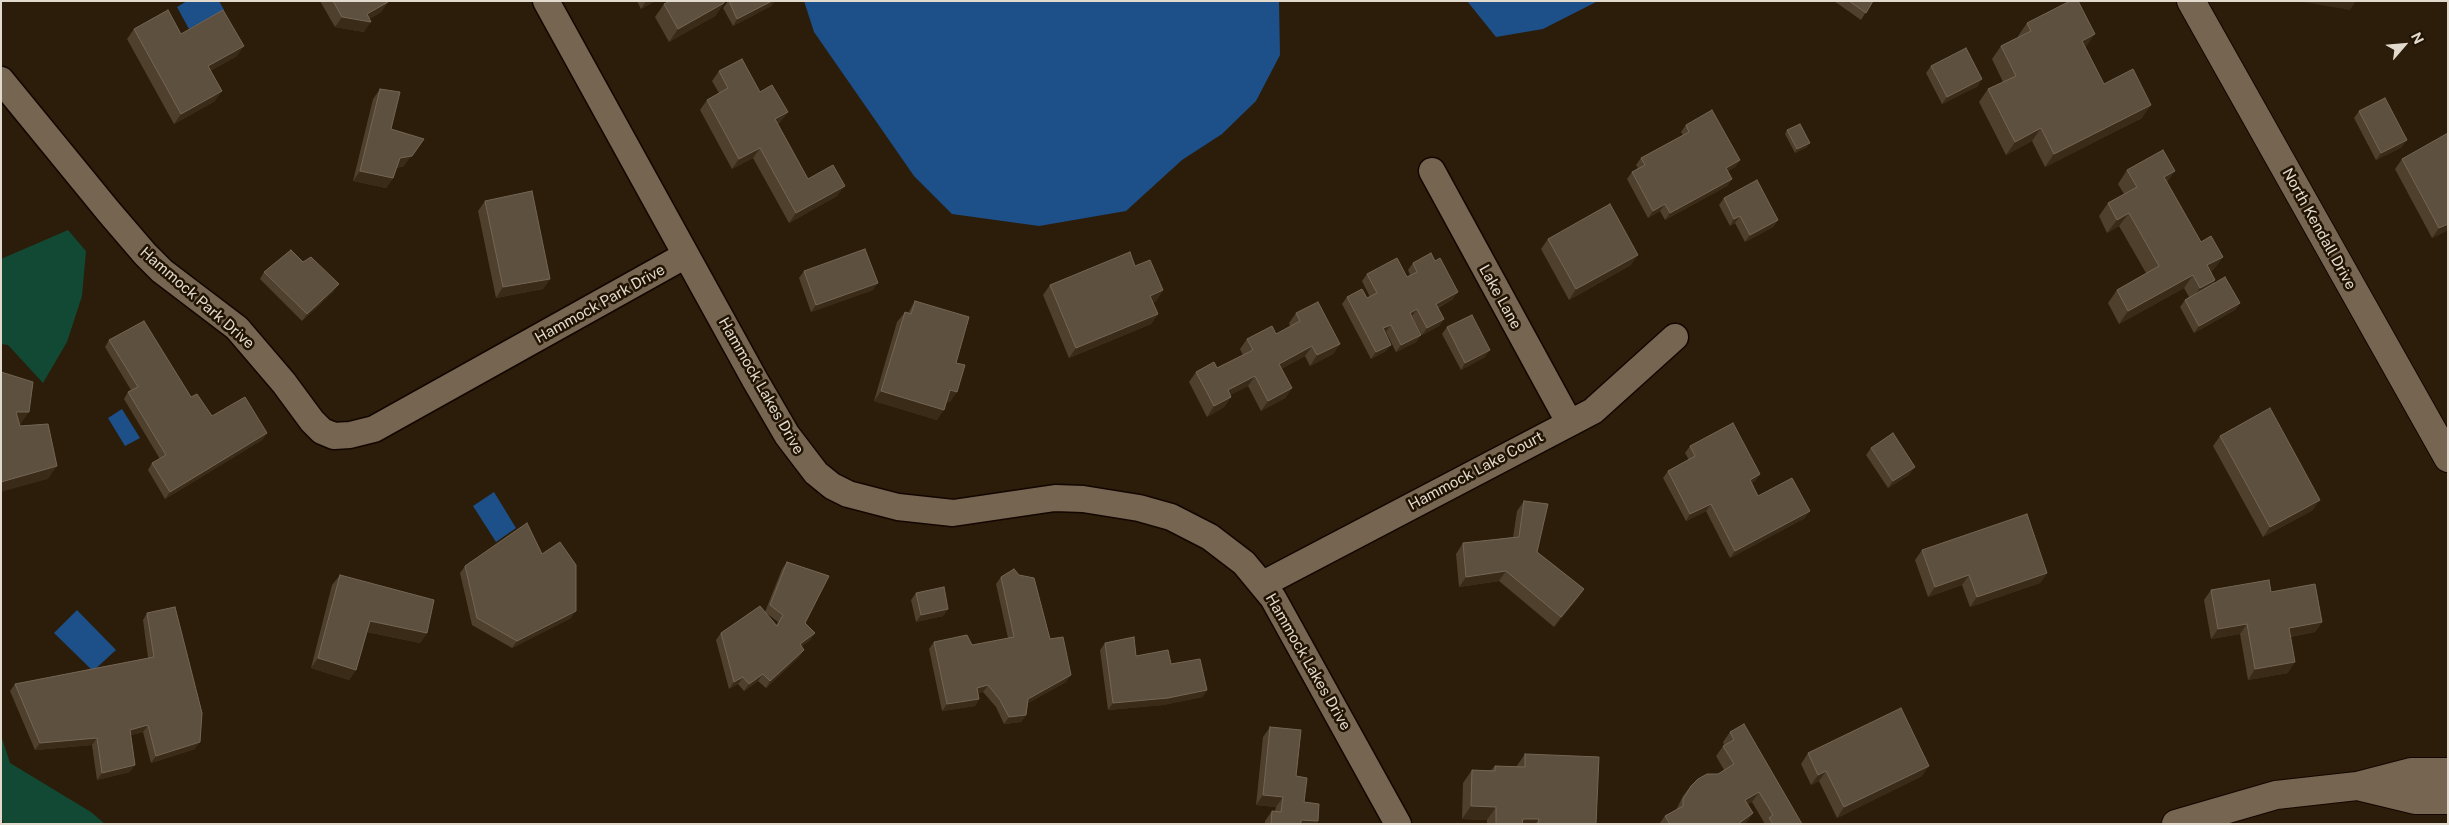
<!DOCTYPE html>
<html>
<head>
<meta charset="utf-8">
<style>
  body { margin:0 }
  #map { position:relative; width:2449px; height:825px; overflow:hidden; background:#2b1d09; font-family:"Public Sans",sans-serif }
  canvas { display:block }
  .frame { position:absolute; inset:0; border:2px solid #e3dace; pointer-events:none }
  .north { position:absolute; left:2379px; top:20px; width:50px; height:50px; -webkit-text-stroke:4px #211302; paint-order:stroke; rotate:63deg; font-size:14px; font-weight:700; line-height:20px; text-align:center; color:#e3dace }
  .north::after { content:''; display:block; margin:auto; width:18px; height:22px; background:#e3dace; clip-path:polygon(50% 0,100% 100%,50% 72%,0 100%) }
</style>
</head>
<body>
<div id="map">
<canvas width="2449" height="825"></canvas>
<div class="frame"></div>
<div class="north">N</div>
</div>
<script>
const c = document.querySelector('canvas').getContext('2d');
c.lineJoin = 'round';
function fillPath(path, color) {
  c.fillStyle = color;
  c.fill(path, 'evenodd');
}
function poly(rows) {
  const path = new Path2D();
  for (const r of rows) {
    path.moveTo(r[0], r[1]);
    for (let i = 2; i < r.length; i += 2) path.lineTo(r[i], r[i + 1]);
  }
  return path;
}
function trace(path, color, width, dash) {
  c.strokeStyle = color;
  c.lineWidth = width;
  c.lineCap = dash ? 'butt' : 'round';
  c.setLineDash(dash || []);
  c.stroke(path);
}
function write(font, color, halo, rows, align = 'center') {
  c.font = font + ' "Public Sans",sans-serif';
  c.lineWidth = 5;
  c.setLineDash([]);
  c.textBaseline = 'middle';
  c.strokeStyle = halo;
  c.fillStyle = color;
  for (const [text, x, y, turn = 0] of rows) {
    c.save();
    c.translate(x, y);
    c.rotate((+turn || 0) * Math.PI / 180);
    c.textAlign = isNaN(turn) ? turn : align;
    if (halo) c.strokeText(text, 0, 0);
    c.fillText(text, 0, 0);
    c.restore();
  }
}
fillPath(poly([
  [68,230,86,251,82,296,67,342,43,383,8,345,1,344,1,259],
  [1,735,10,763,91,812,105,824,4,824,1,816]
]), '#114934');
fillPath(poly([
  [187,1,219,1,224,10,189,29,177,7],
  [804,1,1279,1,1280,55,1256,101,1222,134,1182,160,1126,211,1039,226,952,214,914,176,814,32],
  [1467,1,1598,1,1543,29,1496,37],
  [122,409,140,438,125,446,108,418],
  [494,492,516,528,496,542,473,506],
  [77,610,116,650,93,671,54,633]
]), '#1d4f89');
const street = poly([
  [546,1,755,380,787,435,816,473,832,486,848,494,898,507,953,513,1055,498,1083,499,1139,508,1171,517,1210,537,1244,563,1273,598,1398,824],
  [1,80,109,212,145,254,162,271,237,328,284,383,312,421,322,431,334,436,350,435,374,429,686,255],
  [1432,171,1569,422],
  [1263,584,1593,411,1675,337]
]);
const secondary = poly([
  [2191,1,2448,458],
  [2361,787,2415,800,2448,800],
  [2176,824,2276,795,2357,786,2411,772,2448,772]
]);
trace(street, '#130600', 29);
trace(secondary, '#130600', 30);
trace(street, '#766550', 26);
trace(secondary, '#766550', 28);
fillPath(poly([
  [320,1,387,1,388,2,381,12,369,19,364,32,335,27],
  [637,1,655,1,641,9],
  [667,1,724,1,724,3,715,16,669,42,655,17,664,4,667,2],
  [728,1,775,1,771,6,733,26,723,8],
  [1834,1,1873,1,1861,20],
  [2027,23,2085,48,2104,84,2142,118,2045,167,2032,141,2006,155,1979,102,1988,89,2003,82,1992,59,2001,46,2018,37,2018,36],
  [134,29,181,34,237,56,210,71,215,101,174,124,127,39],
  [1931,66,1978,86,1942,104,1926,73],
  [719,71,760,92,788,112,780,122,778,124,808,179,837,196,789,223,753,158,732,169,700,110,707,100,719,93,712,81],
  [380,89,391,129,404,166,396,168,393,178,386,188,353,181,373,99],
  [2359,111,2402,147,2376,160,2354,118],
  [1686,125,1740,160,1735,167,1728,171,1732,179,1727,186,1665,220,1660,211,1648,218,1627,179,1632,172,1638,168,1636,165,1641,158,1683,135,1681,132],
  [1787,130,1807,147,1795,153,1785,134],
  [2402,159,2448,230,2432,238,2395,169],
  [2127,170,2167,182,2201,242,2223,257,2213,270,2211,271,2215,280,2212,285,2240,303,2235,310,2194,333,2180,307,2185,300,2189,297,2184,288,2119,324,2108,303,2117,290,2146,273,2119,226,2107,233,2099,216,2108,203,2124,194,2118,184],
  [1724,198,1778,220,1773,227,1745,242,1735,223,1730,226,1719,205],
  [485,201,550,279,543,289,496,298,478,211],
  [1548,239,1631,265,1569,300,1541,249],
  [303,262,334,291,302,321,260,279,264,272],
  [1413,263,1453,299,1438,308,1444,319,1439,326,1422,335,1412,316,1411,316,1421,335,1416,342,1396,352,1386,332,1385,332,1386,351,1371,359,1342,304,1347,297,1367,298,1370,297,1362,281,1367,274,1407,277,1410,275,1408,270],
  [804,271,873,290,811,312,799,278],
  [1050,285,1163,290,1156,301,1153,302,1158,314,1151,324,1069,358,1043,295],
  [915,301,956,363,950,402,947,401,937,420,874,401,897,322,905,312,908,313],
  [1296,313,1340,344,1333,354,1310,366,1305,356,1281,369,1292,388,1285,398,1261,411,1248,386,1230,395,1231,397,1224,407,1207,417,1189,382,1196,372,1217,368,1243,355,1240,349,1247,339,1276,334,1290,327,1289,323],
  [1447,327,1485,357,1461,370,1442,334],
  [109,340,191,397,212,416,267,433,262,440,165,499,148,470,152,463,160,459,124,399,128,392,131,390,105,347],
  [2220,436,2313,510,2263,537,2213,446],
  [1690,446,1760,474,1755,481,1752,483,1758,496,1805,518,1730,558,1706,511,1686,521,1663,478,1668,471,1689,460,1685,453],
  [1871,448,1910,474,1888,488,1866,455],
  [1524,501,1537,552,1584,589,1577,599,1554,627,1499,581,1459,587,1456,554,1463,543,1513,537,1517,511],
  [1922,550,2047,573,2040,583,1970,607,1962,585,1928,597,1915,560],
  [542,554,571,618,512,648,472,625,460,573,465,566],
  [787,562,805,623,815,633,810,640,802,646,799,657,766,688,758,681,744,691,738,684,729,689,716,640,721,633,776,626,778,622,765,612,782,569],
  [340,575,427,633,420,643,367,632,356,670,349,680,311,668,332,585],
  [1001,577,1050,639,1066,682,1028,703,1026,715,1021,722,1004,724,996,707,983,692,978,693,979,699,975,706,942,711,929,649,934,642,972,645,1008,638,996,584],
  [2211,590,2271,592,2322,622,2315,632,2290,637,2288,673,2248,680,2240,634,2211,639,2204,600],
  [916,593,948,609,943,616,916,622,911,600],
  [147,613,195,749,151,763,143,732,131,735,130,772,97,780,92,745,35,750,10,691,15,684,148,658,143,620],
  [1105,643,1136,656,1171,664,1207,690,1202,697,1163,705,1108,710,1100,650],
  [1270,727,1296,776,1304,802,1316,824,1265,824,1265,821,1272,811,1275,811,1276,807,1256,805,1263,737],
  [1730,732,1802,824,1765,824,1752,802,1747,804,1753,813,1745,824,1659,824,1665,816,1676,810,1683,796,1691,786,1718,774,1724,770,1716,756,1724,745,1723,742],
  [1808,753,1922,776,1837,818,1819,781,1811,785,1801,764],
  [1525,754,1596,824,1487,824,1487,820,1462,819,1463,783,1472,770,1491,770,1495,766,1516,767]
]), '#4e402c');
fillPath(poly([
  [646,1,655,1,641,9],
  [772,1,775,1,771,6,733,26,737,19],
  [2303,1,2356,1,2350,10,2303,2],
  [388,2,381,12,365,21,371,22,364,32,335,27,342,17,367,14],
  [724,3,715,16,669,42,678,29],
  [2095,34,2086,47,2073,54,2082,41],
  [244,46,237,56,201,76,208,66],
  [1982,79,1978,86,1942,104,1947,97],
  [222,91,215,101,174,124,181,114],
  [2151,105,2142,118,2045,167,2054,154],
  [788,112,780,122,768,129,775,119],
  [2041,128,2032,141,2006,155,2015,142],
  [424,139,404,166,393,168,400,158],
  [2407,140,2402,147,2376,160,2381,153],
  [1810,143,1807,147,1795,153,1797,149],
  [760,148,753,158,732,169,739,159],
  [1740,160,1735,167,1721,175,1726,168],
  [360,171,393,178,386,188,353,181],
  [2175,171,2166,184,2164,177],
  [1732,179,1727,186,1665,220,1670,213],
  [845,186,837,196,789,223,796,213],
  [1665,204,1660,211,1648,218,1653,211],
  [2129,213,2119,226,2107,233,2117,220],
  [1740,216,1735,223,1730,226,1734,219],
  [1778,220,1773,227,1745,242,1750,235],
  [2448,224,2448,230,2432,238,2439,228],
  [1638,255,1631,265,1569,300,1576,289],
  [2223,257,2213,270,2198,278,2207,265],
  [2193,275,2184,288,2119,324,2128,311],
  [550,279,543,289,496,298,503,287],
  [2215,280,2206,293,2191,301,2200,288],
  [878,283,873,290,811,312,816,305],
  [339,284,334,291,302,321,307,314],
  [1163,290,1156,301,1143,306,1150,296],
  [1458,292,1453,299,1431,311,1436,304],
  [2240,303,2235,310,2194,333,2199,326],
  [1417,309,1412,316,1405,320,1410,313],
  [1158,314,1151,324,1069,358,1076,348],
  [1444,319,1439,326,1422,335,1427,328],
  [1391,325,1386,332,1378,335,1383,328],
  [1421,335,1416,342,1396,352,1401,345],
  [1340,344,1333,354,1310,366,1317,355],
  [1391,345,1386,351,1371,359,1376,352],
  [1312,346,1305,356,1272,374,1279,364],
  [1490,350,1485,357,1461,370,1465,363],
  [1255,376,1248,386,1221,400,1228,390],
  [1292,388,1285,398,1261,411,1268,401],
  [950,390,957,392,950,402,943,400],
  [881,391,944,410,937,420,874,401],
  [1231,397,1224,407,1207,417,1214,406],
  [16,412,29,412,20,425,7,425],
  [267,433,262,440,165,499,170,492],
  [57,466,48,479,1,492,1,482],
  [1915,467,1910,474,1888,488,1893,481],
  [1760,474,1755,481,1745,487,1750,480],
  [2320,500,2313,510,2263,537,2270,527],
  [1711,504,1706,511,1686,521,1690,514],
  [1810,511,1805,518,1730,558,1735,551],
  [1506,571,1499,581,1459,587,1466,577],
  [2047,573,2040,583,1970,607,1977,597],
  [1969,575,1962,585,1928,597,1935,587],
  [1584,589,1577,599,1554,627,1561,617],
  [948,609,943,616,916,622,921,615],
  [576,611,571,618,512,648,517,641],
  [370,621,427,633,420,643,363,631],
  [2322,622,2315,632,2282,638,2289,628],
  [2247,624,2240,634,2211,639,2218,629],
  [815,633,810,640,795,651,800,644],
  [804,650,799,657,766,688,770,681],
  [318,658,356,670,349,680,311,668],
  [2295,662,2288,673,2248,680,2255,669],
  [763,674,758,681,744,691,749,684],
  [1071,675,1066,682,1023,706,1028,699],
  [743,677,738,684,729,689,734,682],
  [988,685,983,692,972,695,977,688],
  [1207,690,1202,697,1163,705,1108,710,1113,703],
  [979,699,975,706,942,711,947,704],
  [1026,715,1021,722,1004,724,1009,717],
  [148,725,143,732,125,737,130,730],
  [97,738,92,745,35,750,40,743],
  [200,742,195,749,151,763,156,756],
  [135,765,130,772,97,780,102,773],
  [1929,766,1922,776,1837,818,1844,807],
  [1826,771,1819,781,1811,785,1818,775],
  [1759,792,1752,802,1738,810,1745,800],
  [1263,795,1283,797,1276,807,1256,805],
  [1471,806,1496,807,1487,820,1462,819],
  [1753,813,1745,824,1738,824],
  [1523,819,1539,819,1535,824,1519,824],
  [1301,820,1318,821,1316,824,1298,824]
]), '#392b17');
const building = poly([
  [333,1,387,1,388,2,367,14,371,22,342,17,333,1],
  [670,1,724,1,724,3,678,29,664,4,670,1],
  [729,1,772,1,737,19,729,1],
  [1849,1,1873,1,1866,13,1849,1],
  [2070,1,2078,1,2095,34,2082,41,2104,84,2133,69,2151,105,2054,154,2041,128,2015,142,1988,89,2016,76,2001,46,2031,31,2027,23,2070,1],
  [168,10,181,34,223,10,244,46,208,66,222,91,181,114,134,29,168,10],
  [1966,48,1982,79,1947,97,1931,66,1966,48],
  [742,59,760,92,772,85,788,112,775,119,808,179,833,165,845,186,796,213,760,148,739,159,707,100,728,88,719,71,742,59],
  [380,89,400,92,391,129,424,139,412,156,400,158,393,178,360,171,380,89],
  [2385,98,2407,140,2381,153,2359,111,2385,98],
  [1712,110,1740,160,1726,168,1732,179,1670,213,1665,204,1653,211,1632,172,1645,165,1641,158,1689,132,1686,125,1712,110],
  [1800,124,1810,143,1797,149,1787,130,1800,124],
  [2448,133,2448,224,2439,228,2402,159,2448,133],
  [2163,150,2175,171,2164,177,2201,242,2211,236,2223,257,2207,265,2215,280,2200,288,2193,275,2128,311,2117,290,2159,266,2129,213,2117,220,2108,203,2137,187,2127,170,2163,150],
  [1757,180,1778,220,1750,235,1740,216,1734,219,1724,198,1757,180],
  [532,191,550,279,503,287,485,201,532,191],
  [1610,204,1638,255,1576,289,1548,239,1610,204],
  [865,249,878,283,816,305,804,271,865,249],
  [291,250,303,262,311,257,339,284,307,314,264,272,291,250],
  [1130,252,1135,266,1150,260,1163,290,1150,296,1158,314,1076,348,1050,285,1130,252],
  [1431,253,1435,261,1440,258,1458,292,1436,304,1444,319,1427,328,1417,309,1410,313,1421,335,1401,345,1391,325,1383,328,1391,345,1376,352,1347,297,1362,289,1367,298,1377,293,1367,274,1397,258,1407,277,1417,272,1413,263,1431,253],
  [2225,277,2240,303,2199,326,2185,300,2225,277],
  [915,301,969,317,956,363,965,365,957,392,950,390,944,410,881,391,905,312,911,314,915,301],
  [1318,302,1340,344,1317,355,1312,346,1279,364,1292,388,1268,401,1255,376,1228,390,1231,397,1214,406,1196,372,1214,362,1217,368,1253,350,1247,339,1272,326,1276,334,1300,321,1296,313,1318,302],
  [1472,315,1490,350,1465,363,1447,327,1472,315],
  [144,321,191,397,197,394,212,416,245,397,267,433,170,492,152,463,166,455,128,392,138,387,109,340,144,321],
  [1,372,33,382,29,412,16,412,20,426,48,424,57,466,1,482,1,372],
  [2270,408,2320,500,2270,527,2220,436,2270,408],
  [1733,423,1760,474,1750,480,1758,496,1792,478,1810,511,1735,551,1711,504,1690,514,1668,471,1695,456,1690,446,1733,423],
  [1893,433,1915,467,1893,481,1871,448,1893,433],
  [1524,501,1548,504,1537,552,1584,589,1561,617,1506,571,1466,577,1463,543,1519,537,1524,501],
  [2027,514,2047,573,1977,597,1969,575,1935,587,1922,550,2027,514],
  [527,523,542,554,560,542,576,565,576,611,517,641,477,618,465,566,527,523],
  [787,562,829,576,805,623,815,633,800,644,804,650,770,681,763,674,749,684,743,677,734,682,721,633,760,606,777,626,783,615,770,605,787,562],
  [1014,569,1019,575,1034,578,1050,639,1063,637,1071,675,1028,699,1026,715,1009,717,1000,700,988,685,977,688,979,699,947,704,934,642,967,635,972,645,1014,637,1001,577,1014,569],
  [340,575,434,600,427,633,370,621,356,670,318,658,340,575],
  [2269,580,2271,592,2315,584,2322,622,2289,628,2295,662,2255,669,2247,624,2218,629,2211,590,2269,580],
  [944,587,948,609,921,615,916,593,944,587],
  [175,607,202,713,200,742,156,756,148,725,130,730,135,765,102,773,97,738,40,743,15,684,154,657,147,613,175,607],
  [1134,637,1136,656,1168,650,1171,664,1200,659,1207,690,1168,698,1113,703,1105,643,1134,637],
  [1901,708,1929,766,1844,807,1826,771,1818,775,1808,753,1901,708],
  [1744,724,1802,824,1773,824,1769,818,1773,815,1759,792,1745,800,1753,813,1738,824,1670,824,1665,816,1683,806,1683,799,1691,786,1698,779,1707,774,1718,774,1734,764,1723,746,1734,740,1730,732,1744,724],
  [1270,727,1301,730,1296,776,1307,778,1304,802,1319,804,1318,821,1301,820,1301,824,1271,824,1272,811,1281,812,1283,797,1263,795,1270,727],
  [1525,754,1599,757,1596,824,1538,824,1539,819,1523,819,1522,824,1496,824,1496,807,1471,806,1472,770,1495,771,1495,766,1525,767,1525,754]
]);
fillPath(building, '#5e503e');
trace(building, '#736654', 1);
write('15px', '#e3dace', '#211302', [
  ["North Kendall Drive",2319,229,61],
  ["Lake Lane",1500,297,61],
  ["Hammock Park Drive",197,298,41],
  ["Hammock Park Drive",600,304,-29],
  ["Hammock Lakes Drive",761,386,60],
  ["Hammock Lake Court",1476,471,-28],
  ["Hammock Lakes Drive",1308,662,60]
]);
</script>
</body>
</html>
